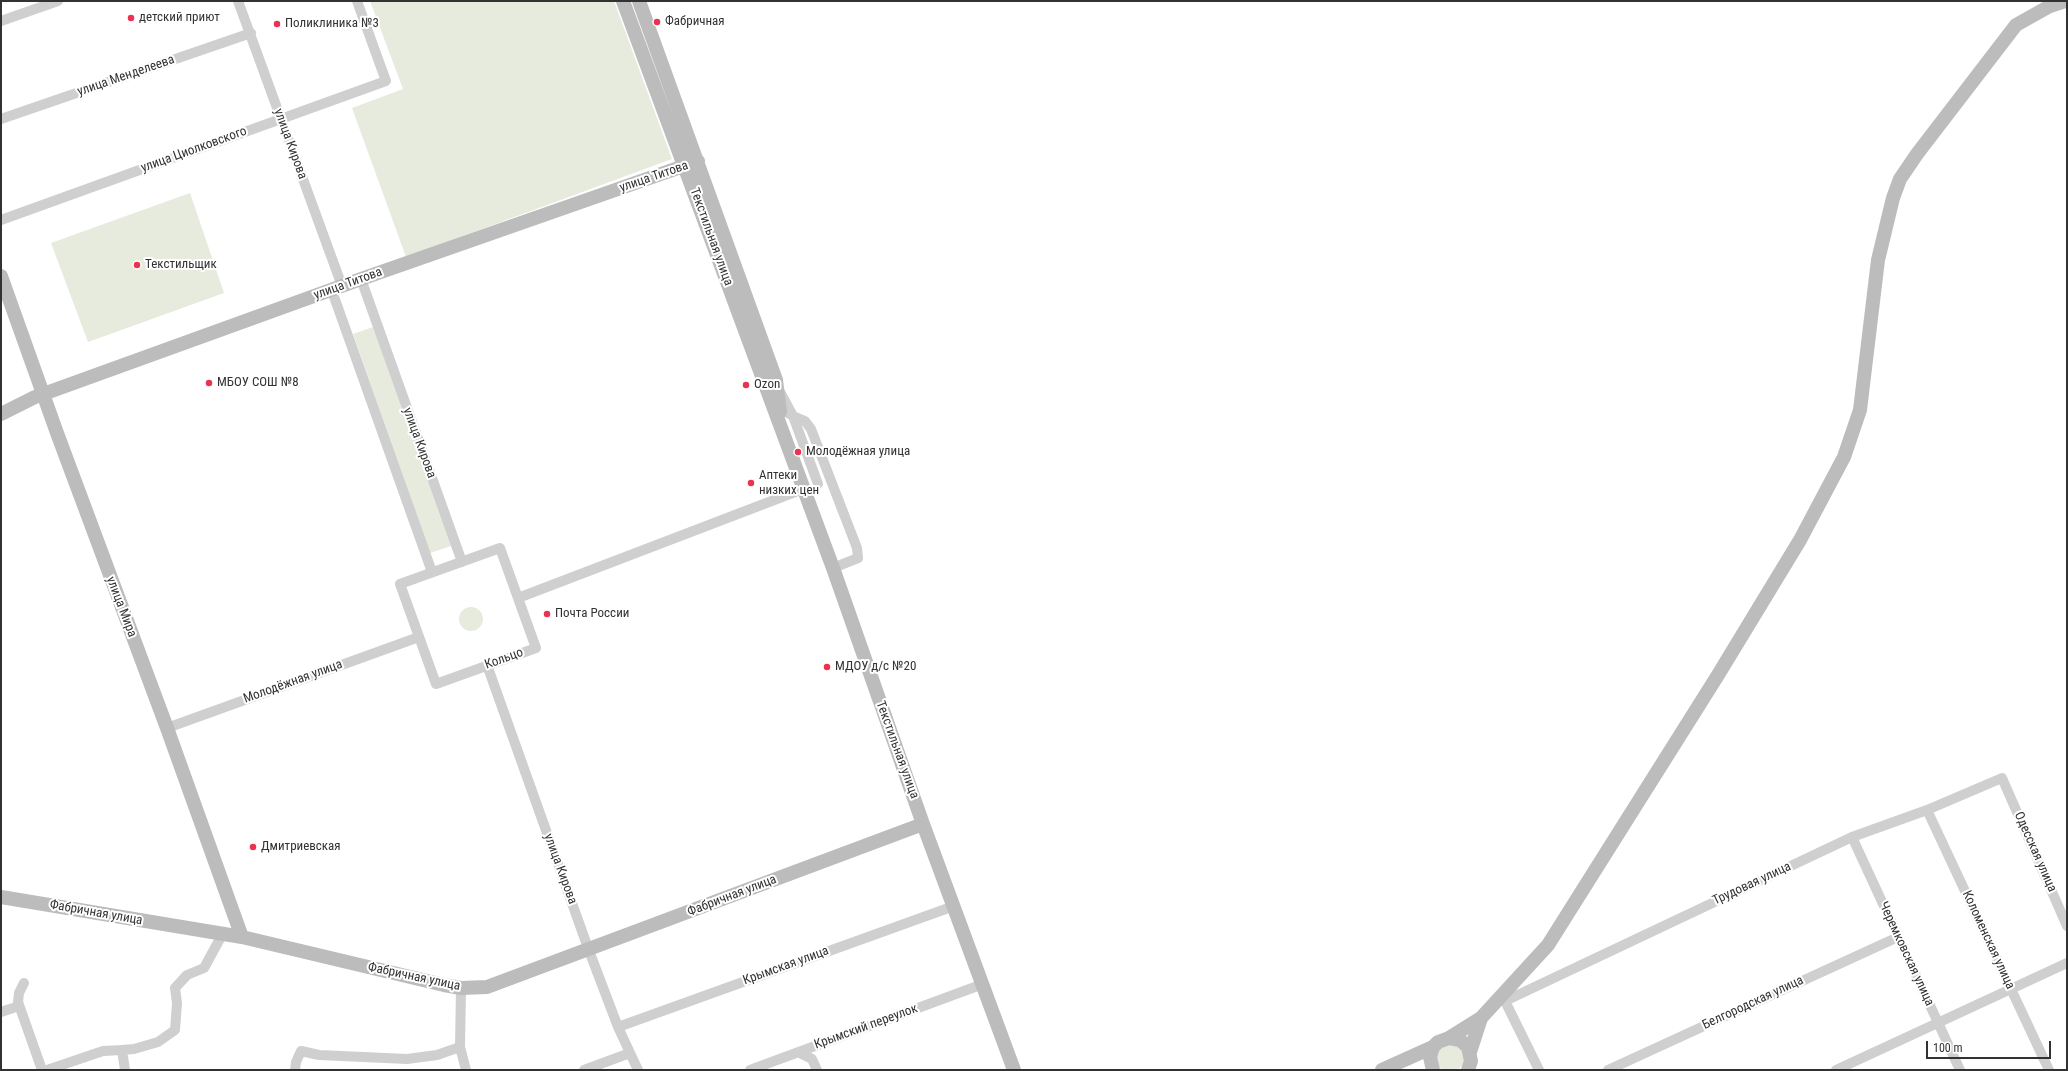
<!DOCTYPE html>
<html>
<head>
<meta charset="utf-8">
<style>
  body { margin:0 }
  #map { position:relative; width:2068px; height:1071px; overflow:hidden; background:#fff; font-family:"Roboto Condensed",sans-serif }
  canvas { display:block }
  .frame { position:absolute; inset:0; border:2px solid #323232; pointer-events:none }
  .scale { position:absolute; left:1926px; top:1041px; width:125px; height:18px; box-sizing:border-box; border:2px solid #323232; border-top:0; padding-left:5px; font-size:12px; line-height:14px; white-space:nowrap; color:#323232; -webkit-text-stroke:3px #fff; paint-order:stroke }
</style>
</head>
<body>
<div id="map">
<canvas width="2068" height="1071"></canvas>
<div class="frame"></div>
<div class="scale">100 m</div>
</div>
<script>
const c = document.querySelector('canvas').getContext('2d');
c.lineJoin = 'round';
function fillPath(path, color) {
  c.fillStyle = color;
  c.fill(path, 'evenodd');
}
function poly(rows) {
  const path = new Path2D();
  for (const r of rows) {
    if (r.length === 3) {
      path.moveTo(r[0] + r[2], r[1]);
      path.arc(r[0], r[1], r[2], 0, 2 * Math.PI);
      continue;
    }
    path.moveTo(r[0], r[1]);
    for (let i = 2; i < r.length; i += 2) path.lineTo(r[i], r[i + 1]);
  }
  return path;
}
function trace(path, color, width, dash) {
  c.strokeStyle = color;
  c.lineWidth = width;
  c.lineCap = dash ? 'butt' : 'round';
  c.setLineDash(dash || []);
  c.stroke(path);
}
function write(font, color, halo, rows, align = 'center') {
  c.font = font + ' "Roboto Condensed",sans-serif';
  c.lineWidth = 4;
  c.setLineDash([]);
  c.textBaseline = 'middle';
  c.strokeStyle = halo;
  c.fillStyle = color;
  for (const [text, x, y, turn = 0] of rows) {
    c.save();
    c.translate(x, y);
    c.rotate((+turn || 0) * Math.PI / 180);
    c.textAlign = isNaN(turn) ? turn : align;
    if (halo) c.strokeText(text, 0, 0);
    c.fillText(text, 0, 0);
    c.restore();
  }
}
fillPath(poly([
  [370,1,614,1,672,159,406,257,352,108,403,89],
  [190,193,224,293,88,342,51,243],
  [373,327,451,546,430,553,353,334],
  [471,619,12],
  [1450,1058,14]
]), '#e6ebdd');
trace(poly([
  [238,1,342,286],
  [1,21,58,1],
  [1,119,251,33],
  [1,220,386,81,357,1],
  [361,279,462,562],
  [332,291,432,572],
  [780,392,793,416,818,484],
  [776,406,793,416,805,421,811,429,857,548,858,558,833,568],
  [500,548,536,648,436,684,400,584,500,548],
  [518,598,803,489],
  [487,665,588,948,618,1027,638,1070],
  [167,728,419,637],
  [1927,810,2049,1070],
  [1852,837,1960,1070],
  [24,983,19,993,18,1002,42,1070],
  [461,988,460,1047,466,1070],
  [1500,997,1505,1001,1539,1070],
  [1505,1001,1852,837,1927,810,2002,778,2067,926],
  [1,1012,19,1006],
  [618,1027,954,906],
  [798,1052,812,1059,817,1070],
  [47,1070,103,1051,122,1050],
  [125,1070,122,1050,134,1049,158,1042,175,1030,177,1003,175,988,187,975,204,968,222,935],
  [295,1070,296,1062,301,1051,319,1055,407,1059,437,1055,460,1047],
  [584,1070,630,1053],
  [750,1070,983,984],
  [1608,1070,1898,937],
  [1836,1070,2067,963]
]), '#cfcfcf', 10);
trace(poly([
  [623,1,833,568,923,824,1014,1070],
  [639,1,776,380,780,412],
  [1,276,57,433,167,728,242,937],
  [1,414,35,397,361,279,698,161],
  [1,897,242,937,444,985,461,988,487,987,923,824],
  [1449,1038,1481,1018,1548,945,1718,675,1800,540,1844,457,1860,410,1878,260,1893,198,1900,179,1917,154,2016,25,2050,6,2065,1],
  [1470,1052,1481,1018],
  [1382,1070,1433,1047],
  [1433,1070,1430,1057,1433,1047,1438,1042,1449,1038,1460,1040,1468,1047,1471,1061,1468,1070]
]), '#bcbcbc', 14);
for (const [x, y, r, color] of [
  [131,18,4,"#ea3351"],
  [657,22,4,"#ea3351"],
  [277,24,4,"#ea3351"],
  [137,265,4,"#ea3351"],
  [209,383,4,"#ea3351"],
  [746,385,4,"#ea3351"],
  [798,452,4,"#ea3351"],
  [751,483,4,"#ea3351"],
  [547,614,4,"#ea3351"],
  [827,667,4,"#ea3351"],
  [253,847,4,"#ea3351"]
]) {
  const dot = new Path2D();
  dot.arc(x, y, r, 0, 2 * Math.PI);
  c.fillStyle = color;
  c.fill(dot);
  trace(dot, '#fff', 1.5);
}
write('13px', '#323232', '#fff', [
  ["детский приют",139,18],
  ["Фабричная",665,22],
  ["Поликлиника №3",285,24],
  ["Текстильщик",145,265],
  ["МБОУ СОШ №8",217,383],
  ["Ozon",754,385],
  ["Молодёжная улица",806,452],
  ["Аптеки",759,476],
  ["низких цен",759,491],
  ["Почта России",555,614],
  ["МДОУ д/с №20",835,667],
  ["Дмитриевская",261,847]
], 'left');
write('13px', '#323232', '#fff', [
  ["улица Менделеева",126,76,-19],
  ["улица Кирова",290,144,70],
  ["улица Циолковского",194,150,-20],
  ["улица Титова",654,177,-19],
  ["Текстильная улица",711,237,70],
  ["улица Титова",348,284,-20],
  ["улица Кирова",419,443,70],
  ["улица Мира",121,607,69],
  ["Кольцо",504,659,-20],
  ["Молодёжная улица",293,682,-20],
  ["Текстильная улица",897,750,70],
  ["Одесская улица",2035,852,66],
  ["улица Кирова",560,869,70],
  ["Трудовая улица",1752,884,-25],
  ["Фабричная улица",732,896,-21],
  ["Фабричная улица",96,913,10],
  ["Коломенская улица",1988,940,65],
  ["Черемковская улица",1906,954,65],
  ["Крымская улица",786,966,-20],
  ["Фабричная улица",414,977,12],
  ["Белгородская улица",1753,1003,-25],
  ["Крымский переулок",866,1027,-20]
]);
</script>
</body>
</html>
